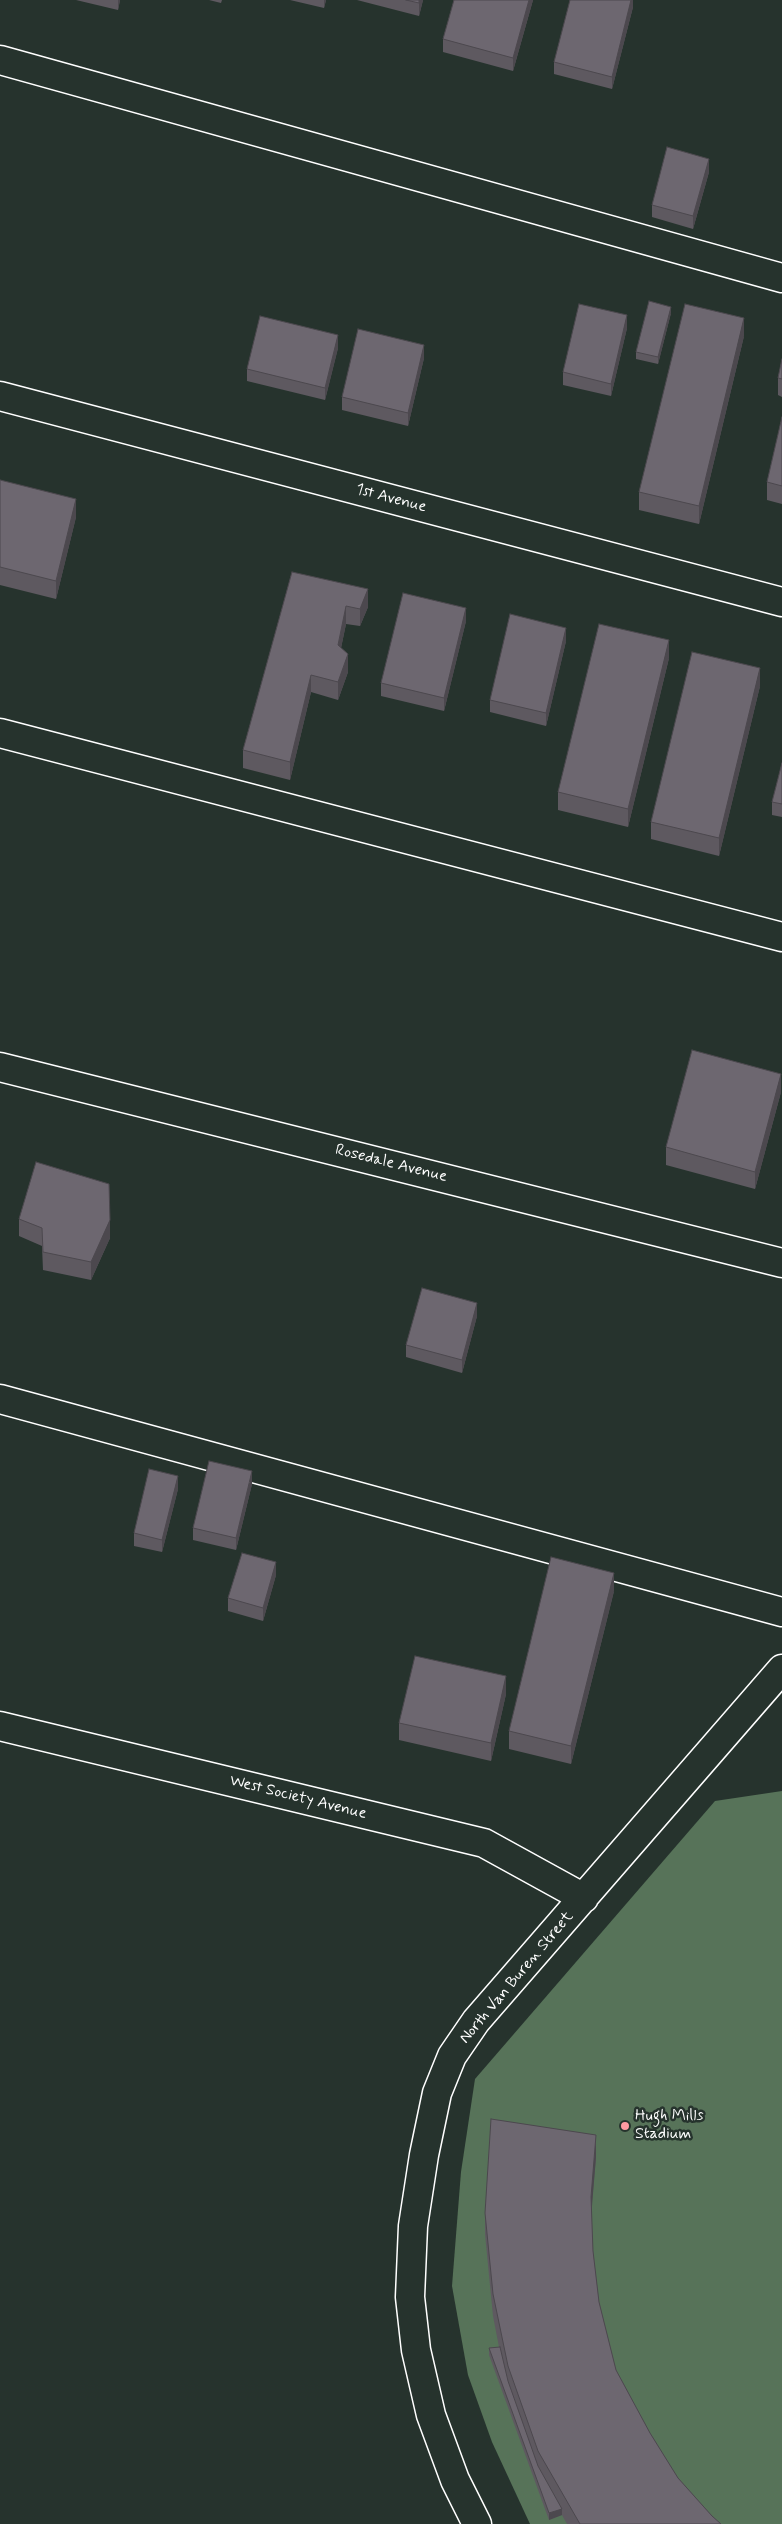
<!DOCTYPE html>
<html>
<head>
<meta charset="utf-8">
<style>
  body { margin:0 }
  canvas { display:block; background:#26332d }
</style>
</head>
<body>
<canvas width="782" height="2524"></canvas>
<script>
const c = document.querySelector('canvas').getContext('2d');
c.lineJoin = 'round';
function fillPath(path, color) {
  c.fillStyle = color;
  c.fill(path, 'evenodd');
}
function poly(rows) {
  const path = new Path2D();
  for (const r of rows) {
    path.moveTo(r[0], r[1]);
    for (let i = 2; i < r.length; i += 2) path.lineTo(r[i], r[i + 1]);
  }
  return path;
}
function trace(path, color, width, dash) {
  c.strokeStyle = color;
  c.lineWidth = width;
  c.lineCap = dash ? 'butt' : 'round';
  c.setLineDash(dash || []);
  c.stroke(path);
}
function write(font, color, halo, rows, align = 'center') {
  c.font = font + ' Mynerve,sans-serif';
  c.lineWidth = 5;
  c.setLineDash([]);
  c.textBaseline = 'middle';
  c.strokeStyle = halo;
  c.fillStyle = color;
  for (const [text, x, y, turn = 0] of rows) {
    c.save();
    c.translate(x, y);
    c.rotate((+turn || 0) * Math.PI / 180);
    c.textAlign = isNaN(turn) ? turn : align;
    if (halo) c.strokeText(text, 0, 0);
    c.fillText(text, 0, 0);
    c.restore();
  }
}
fillPath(poly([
  [782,1791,782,2524,530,2524,492,2442,468,2375,452,2286,461,2172,475,2079,715,1801]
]), '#577359');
const minor = poly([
  [0,60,782,278],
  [0,396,782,602],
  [0,733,782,937],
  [0,1067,782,1263],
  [0,1399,782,1612],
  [0,1726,484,1843,584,1898],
  [477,2524,455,2480,431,2415,416,2350,410,2297,413,2226,424,2155,437,2093,452,2056,476,2021,782,1669]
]);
trace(minor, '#fff', 31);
trace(minor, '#26332d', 28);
fillPath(poly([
  [76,0,120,0,118,10],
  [209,0,222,0,221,3],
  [290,0,326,0,324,8],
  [357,0,423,0,419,16],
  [454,0,533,0,513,71,443,52,443,39],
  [633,0,633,7,612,89,554,74,554,62],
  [709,172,693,229,652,217,652,205],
  [671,313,658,364,636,359,636,352],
  [627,328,611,396,563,385,563,372],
  [744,336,699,524,639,510,639,492],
  [338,348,325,400,247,381,247,369],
  [424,358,408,426,342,410,342,397],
  [782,359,782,397,778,395,778,378],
  [782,417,782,504,767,500,767,482],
  [0,480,76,517,56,599,0,585],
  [292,572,368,607,360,626,346,624,341,648,348,672,338,700,311,692,290,780,243,768,243,750],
  [466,621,444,711,381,696,381,683],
  [566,641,546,726,490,712,490,700],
  [669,658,628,827,558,810,558,792],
  [760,686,719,856,651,839,651,822],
  [782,763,782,817,772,815,772,802],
  [781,1092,755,1189,666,1165,666,1147],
  [19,1219,110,1238,91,1280,43,1270,42,1246,19,1236],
  [477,1316,462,1373,406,1357,406,1345],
  [252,1484,236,1550,193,1540,193,1528],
  [178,1489,162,1552,134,1546,134,1533],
  [276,1575,263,1621,228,1611,228,1598],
  [614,1591,571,1764,509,1749,509,1731],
  [506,1694,491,1761,399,1740,399,1723],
  [596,2157,591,2212,593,2251,599,2302,616,2370,650,2433,678,2478,712,2516,721,2524,567,2524,562,2515,549,2520,489,2355,489,2348,499,2347,493,2316,485,2234,485,2213]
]), '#5e5960');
fillPath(poly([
  [118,0,120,0,118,10],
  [324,0,326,0,324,8],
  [419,0,423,0,419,16],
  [529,0,533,0,513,71,513,58],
  [631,0,633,0,633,7,612,89,612,77],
  [709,159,709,172,693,229,693,216],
  [671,307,671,313,658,364,658,357],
  [627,315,627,328,611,396,611,384],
  [744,318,744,336,699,524,699,506],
  [338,335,338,348,325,400,325,388],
  [424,345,424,358,408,426,408,413],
  [76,499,76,517,56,599,56,581],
  [368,589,368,607,360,626,360,609],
  [346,606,346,624,338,662,338,645],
  [466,608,466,621,444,711,444,698],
  [566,628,566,641,546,726,546,713],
  [669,640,669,658,628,827,628,809],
  [348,654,348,672,338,700,338,682],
  [760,668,760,686,719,856,719,838],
  [311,675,311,692,290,780,290,762],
  [781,1074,781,1092,755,1189,755,1172],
  [110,1220,110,1238,91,1280,91,1262],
  [477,1303,477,1316,462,1373,462,1360],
  [252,1471,252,1484,236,1550,236,1538],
  [178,1476,178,1489,162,1552,162,1540],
  [276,1562,276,1575,263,1621,263,1608],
  [614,1573,614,1591,571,1764,571,1746],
  [506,1676,506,1694,491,1761,491,1743],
  [596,2135,596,2157,591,2218,591,2197],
  [562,2509,562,2515,549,2520,549,2513]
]), '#4c484e');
const building = poly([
  [406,0,419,0,419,3,406,0],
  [454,0,529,0,513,58,443,39,454,0],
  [570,0,631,0,612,77,554,62,570,0],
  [667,147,709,159,693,216,652,205,667,147],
  [649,301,671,307,658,357,636,352,649,301],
  [579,304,627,315,611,384,563,372,579,304],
  [685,304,744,318,699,506,639,492,685,304],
  [260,316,338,335,325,388,247,369,260,316],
  [358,329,424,345,408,413,342,397,358,329],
  [782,359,782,379,778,378,782,359],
  [782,417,782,486,767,482,782,417],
  [0,480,76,499,56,581,0,567,0,480],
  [292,572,368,589,360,609,346,606,338,645,348,654,338,682,311,675,290,762,243,750,292,572],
  [403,593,466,608,444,698,381,683,403,593],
  [510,614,566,628,546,713,490,700,510,614],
  [599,624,669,640,628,809,558,792,599,624],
  [692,652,760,668,719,838,651,822,692,652],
  [782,763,782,804,772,802,782,763],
  [692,1050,781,1074,755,1172,666,1147,692,1050],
  [36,1162,109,1184,110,1220,91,1262,43,1252,42,1228,19,1219,36,1162],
  [422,1288,477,1303,462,1360,406,1345,422,1288],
  [209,1461,252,1471,236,1538,193,1528,209,1461],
  [149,1469,178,1476,162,1540,134,1533,149,1469],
  [242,1553,276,1562,263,1608,228,1598,242,1553],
  [551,1557,614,1573,571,1746,509,1731,551,1557],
  [415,1656,506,1676,491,1743,399,1723,415,1656],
  [491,2119,596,2135,591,2197,593,2251,599,2302,616,2370,650,2433,678,2478,712,2516,721,2524,580,2524,538,2451,508,2366,493,2294,485,2213,491,2119],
  [500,2347,508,2381,538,2466,562,2509,549,2513,489,2348,500,2347]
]);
fillPath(building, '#6d6770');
trace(building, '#4c484e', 1);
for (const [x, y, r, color] of [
  [625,2126,5,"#ff9aa2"]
]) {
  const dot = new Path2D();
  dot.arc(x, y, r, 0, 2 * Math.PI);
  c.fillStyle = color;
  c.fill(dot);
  trace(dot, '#26332d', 2);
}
write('16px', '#fff', '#26332d', [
  ["1st Avenue",391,499,15],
  ["Rosedale Avenue",391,1164,14],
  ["West Society Avenue",298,1798,14],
  ["North Van Buren Street",517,1978,-50]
]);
write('16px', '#fff', '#26332d', [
  ["Hugh Mills",635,2117],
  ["Stadium",635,2135]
], 'left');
</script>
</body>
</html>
